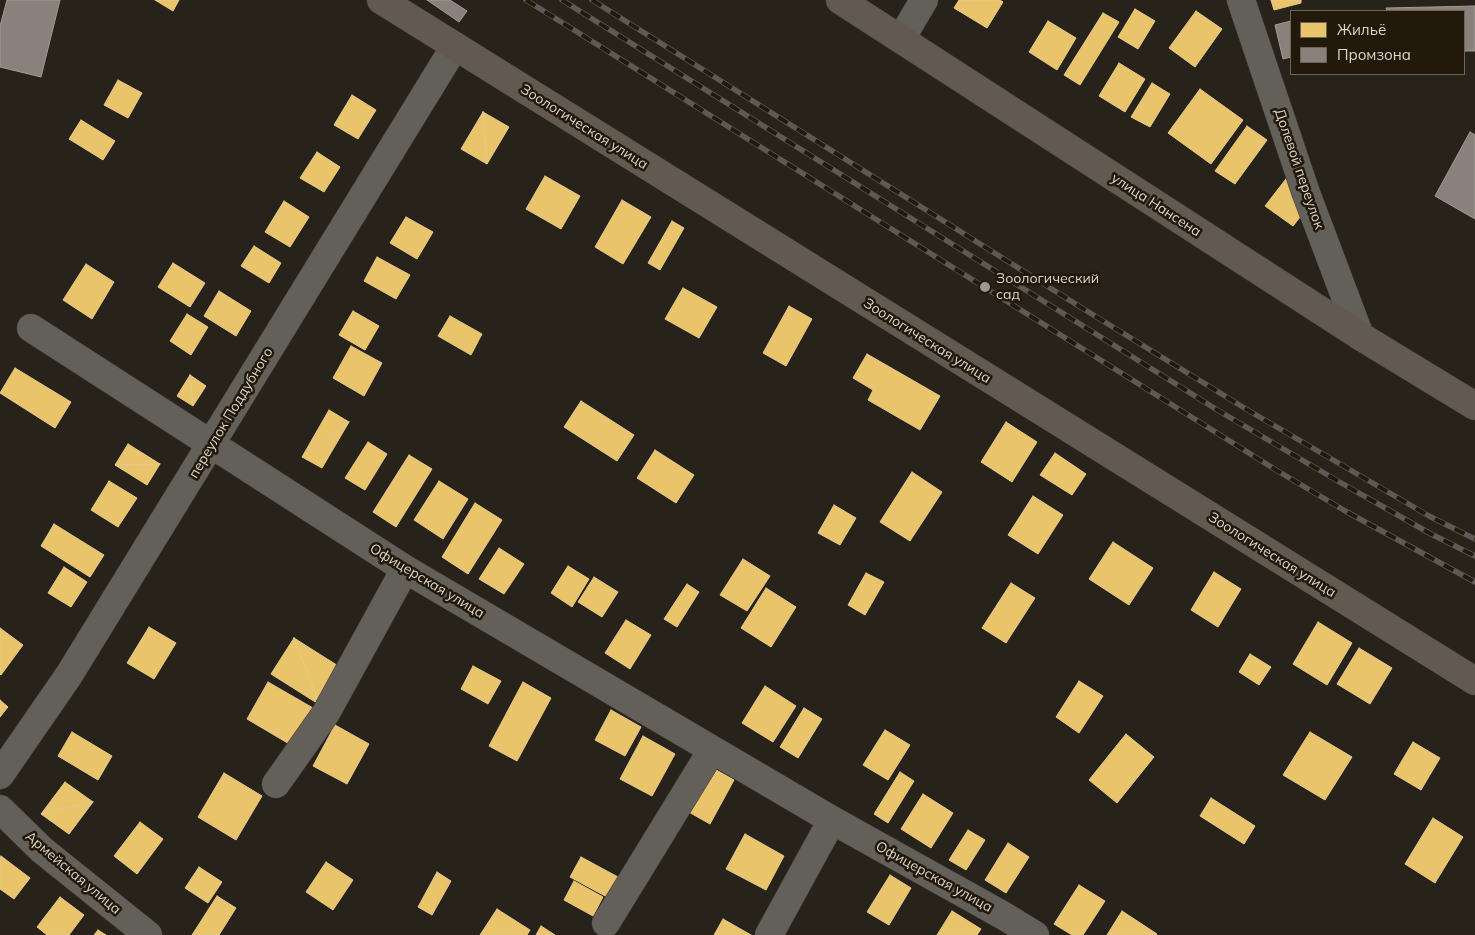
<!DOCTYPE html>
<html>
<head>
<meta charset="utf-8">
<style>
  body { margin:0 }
  #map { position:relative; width:1475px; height:935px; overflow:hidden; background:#27221a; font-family:Mulish,sans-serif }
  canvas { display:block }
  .legend { position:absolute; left:1290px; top:10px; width:175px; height:65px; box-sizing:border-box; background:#23190b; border:1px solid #6d6559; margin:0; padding:6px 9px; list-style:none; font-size:15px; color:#dcd6cd }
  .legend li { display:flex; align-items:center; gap:10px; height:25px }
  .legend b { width:25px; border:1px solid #6d6559 }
</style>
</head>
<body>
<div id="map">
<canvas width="1475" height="935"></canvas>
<ul class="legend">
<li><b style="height:14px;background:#e9c46a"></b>Жильё</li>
<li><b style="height:14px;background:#8a817c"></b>Промзона</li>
</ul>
</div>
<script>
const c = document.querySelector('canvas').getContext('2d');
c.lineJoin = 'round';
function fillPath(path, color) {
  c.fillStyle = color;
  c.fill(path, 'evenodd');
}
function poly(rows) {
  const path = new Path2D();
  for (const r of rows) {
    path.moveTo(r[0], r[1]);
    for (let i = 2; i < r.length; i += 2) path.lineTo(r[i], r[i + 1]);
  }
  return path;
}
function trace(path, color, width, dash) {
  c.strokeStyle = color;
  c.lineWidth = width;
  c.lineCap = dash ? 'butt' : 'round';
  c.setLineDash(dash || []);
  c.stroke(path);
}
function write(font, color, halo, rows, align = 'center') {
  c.font = font + ' Mulish,sans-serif';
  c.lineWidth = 5;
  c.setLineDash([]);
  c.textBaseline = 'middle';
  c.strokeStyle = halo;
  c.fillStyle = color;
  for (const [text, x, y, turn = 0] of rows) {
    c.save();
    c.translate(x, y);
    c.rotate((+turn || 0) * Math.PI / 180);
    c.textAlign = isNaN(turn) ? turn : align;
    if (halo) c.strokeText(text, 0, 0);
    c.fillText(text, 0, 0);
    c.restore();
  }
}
const homes = poly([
  [155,0,179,0,173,11,155,0],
  [959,0,1000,0,1003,2,987,28,954,8,959,0],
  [1271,0,1301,0,1301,3,1274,10,1271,0],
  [1135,9,1155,21,1138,49,1118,37,1135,9],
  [1196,11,1222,29,1195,67,1169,48,1196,11],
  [1103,13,1119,22,1080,85,1064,75,1103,13],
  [1048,21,1076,38,1057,70,1029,52,1048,21],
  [1119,63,1145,79,1125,112,1099,96,1119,63],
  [118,80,142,93,128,118,104,105,118,80],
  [1152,83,1170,94,1150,127,1131,117,1152,83],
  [1200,89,1243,120,1211,164,1168,133,1200,89],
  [352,95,376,110,358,139,334,125,352,95],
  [483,112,509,127,487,164,483,112],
  [483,112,487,164,461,149,483,112],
  [81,120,115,141,103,160,69,139,81,120],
  [1247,126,1267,140,1235,184,1215,171,1247,126],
  [317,152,340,167,324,192,300,178,317,152],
  [1289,175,1304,212,1293,226,1265,206,1289,175],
  [545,176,580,196,561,229,526,209,545,176],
  [622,200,651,217,623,264,595,247,622,200],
  [284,201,309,217,290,247,265,232,284,201],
  [406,217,433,232,417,259,390,243,406,217],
  [672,221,684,228,660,270,648,263,672,221],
  [254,246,281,263,269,283,241,266,254,246],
  [377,257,410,275,396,299,364,281,377,257],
  [173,263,205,283,190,307,158,287,173,263],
  [86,264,114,282,92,319,63,300,86,264],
  [683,288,717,307,699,338,665,319,683,288],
  [219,291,251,311,236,336,204,316,219,291],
  [789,306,812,319,786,366,763,353,789,306],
  [353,311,379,326,365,350,339,335,353,311],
  [187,314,208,327,191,355,170,341,187,314],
  [450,316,482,334,471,355,438,336,450,316],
  [351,346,382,363,364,396,333,378,351,346],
  [867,354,940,396,920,430,868,400,873,390,853,378,867,354],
  [15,368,71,402,55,428,0,393,15,368],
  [190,375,193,406,177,396,190,375],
  [190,375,206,386,193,406,190,375],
  [581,401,634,435,617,461,564,427,581,401],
  [329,410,349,422,302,457,329,410],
  [349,422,322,468,302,457,349,422],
  [1006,422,1037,442,1012,482,981,462,1006,422],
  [368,442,387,454,365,490,345,478,368,442],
  [128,444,160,464,115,465,128,444],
  [655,450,694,475,676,503,637,478,655,450],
  [1055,453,1086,474,1072,495,1040,475,1055,453],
  [409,455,432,469,396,527,373,512,409,455],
  [160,464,147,485,115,465,160,464],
  [912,472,942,492,910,541,880,522,912,472],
  [109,481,137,498,118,527,91,510,109,481],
  [439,481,468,499,443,539,414,520,439,481],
  [1033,496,1063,515,1038,554,1008,535,1033,496],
  [475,503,502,520,468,574,442,557,475,503],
  [834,505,856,518,840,545,818,533,834,505],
  [54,524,104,555,90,577,41,546,54,524],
  [1113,542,1153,568,1129,605,1089,579,1113,542],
  [499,548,524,564,504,594,479,579,499,548],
  [743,559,770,576,747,611,720,595,743,559],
  [568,566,589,579,572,607,551,593,568,566],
  [64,567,87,582,71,607,48,593,64,567],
  [1214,572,1241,589,1218,627,1191,610,1214,572],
  [866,573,884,582,865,615,848,605,866,573],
  [594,577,618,592,602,617,578,602,594,577],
  [1011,583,1035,598,1006,643,982,628,1011,583],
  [687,584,699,592,677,627,664,619,687,584],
  [766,588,796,607,771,647,741,628,766,588],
  [626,620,651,635,630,669,605,653,626,620],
  [1318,622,1352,643,1327,685,1293,664,1318,622],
  [149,627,176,643,154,679,127,663,149,627],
  [0,628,23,645,1,675,0,674,0,628],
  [294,638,320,705,271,674,294,638],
  [294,638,343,669,320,705,294,638],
  [1359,648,1392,668,1370,704,1337,684,1359,648],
  [1250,654,1271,667,1259,685,1239,672,1250,654],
  [473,666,501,681,488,704,461,689,473,666],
  [1079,681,1103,696,1079,733,1056,717,1079,681],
  [268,682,313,708,291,745,247,719,268,682],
  [523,682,551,698,517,761,489,746,523,682],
  [765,686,796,706,773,742,742,723,765,686],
  [0,700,8,707,0,717,0,700],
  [804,708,822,719,798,758,780,747,804,708],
  [611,710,641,727,625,756,595,740,611,710],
  [335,725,369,744,347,784,313,766,335,725],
  [885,730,910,745,888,780,863,765,885,730],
  [72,732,112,756,98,780,58,756,72,732],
  [1310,732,1352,757,1325,800,1283,775,1310,732],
  [1126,734,1154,757,1117,803,1089,780,1126,734],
  [643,736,675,754,652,796,620,779,643,736],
  [1413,742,1440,758,1421,790,1394,774,1413,742],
  [711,767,734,780,710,824,687,811,711,767],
  [900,772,914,781,888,823,874,814,900,772],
  [224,773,262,796,236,840,198,817,224,773],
  [65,782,93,802,41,814,65,782],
  [923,794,953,813,931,848,901,829,923,794],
  [1211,798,1255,826,1244,844,1200,816,1211,798],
  [93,802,69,834,41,814,93,802],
  [1433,818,1463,837,1435,883,1405,864,1433,818],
  [140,822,163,839,137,874,114,856,140,822],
  [968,830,985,840,966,870,949,860,968,830],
  [745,834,784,856,766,890,726,869,745,834],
  [1008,843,1029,857,1006,893,985,880,1008,843],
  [1,856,30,878,14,899,0,889,0,858,1,856],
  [581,857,618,877,607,897,570,877,581,857],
  [326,862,353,880,333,910,306,892,326,862],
  [199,867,222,882,208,903,185,888,199,867],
  [437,872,451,881,432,915,418,907,437,872],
  [890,875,911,888,889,925,867,912,890,875],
  [574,881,603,897,593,916,564,900,574,881],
  [1079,885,1105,901,1083,935,1072,935,1054,924,1079,885],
  [217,896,236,908,219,935,192,935,217,896],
  [60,897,84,915,69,935,47,935,37,927,60,897],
  [497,909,530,930,527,935,480,935,497,909],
  [952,911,981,929,977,935,937,935,952,911],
  [1122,911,1157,934,1156,935,1107,935,1122,911],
  [723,919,751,935,714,935,723,919],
  [541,926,555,935,536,935,541,926],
  [98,930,106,935,94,935,98,930]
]);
fillPath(homes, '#e9c46a');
trace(homes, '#e5c988', 1);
const industry = poly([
  [7,0,60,0,41,77,0,67,0,26,7,0],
  [427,0,450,0,467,11,459,22,427,0],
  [1475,6,1475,51,1464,51,1464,11,1387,11,1386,8,1475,6],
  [1291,21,1291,57,1283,59,1275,25,1291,21],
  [1470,132,1475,135,1475,219,1435,196,1470,132]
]);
fillPath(industry, '#8a817c');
trace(industry, '#a39a94', 1);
const minor = poly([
  [1241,0,1306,193,1360,336],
  [901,39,924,0],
  [31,328,405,569,832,820,1004,916,1035,935],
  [0,775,69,675,455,46],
  [276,784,326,713,405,569],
  [0,809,42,850,148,935],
  [606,923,712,750],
  [769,935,832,820]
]);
const major = poly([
  [381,0,1475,681],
  [840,0,1360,336,1475,406]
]);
trace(minor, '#413c36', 29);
trace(major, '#413c36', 29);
trace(minor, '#635f59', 28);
trace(major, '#625950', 28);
const rail = poly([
  [526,0,1276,470,1347,512,1475,582],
  [562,0,1219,411,1336,480,1431,534,1475,556],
  [592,0,1082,308,1246,409,1429,516,1475,539]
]);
trace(rail, '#5e5954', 5.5);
trace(rail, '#23190b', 4, [11]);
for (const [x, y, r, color] of [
  [985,287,6,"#9d978e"]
]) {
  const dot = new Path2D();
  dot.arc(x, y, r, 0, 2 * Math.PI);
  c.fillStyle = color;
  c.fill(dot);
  trace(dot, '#23190b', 2);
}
write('14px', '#dcd6cd', '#23190b', [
  ["Зоологическая улица",584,127,32],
  ["Долевой переулок",1299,169,71],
  ["улица Нансена",1156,205,33],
  ["Зоологическая улица",927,341,32],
  ["переулок Поддубного",231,413,-59],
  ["Зоологическая улица",1272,555,32],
  ["Офицерская улица",427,581,31],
  ["Армейская улица",73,873,40],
  ["Офицерская улица",934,877,29]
]);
write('14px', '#dcd6cd', '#23190b', [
  ["Зоологический",996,279],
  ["сад",996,295]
], 'left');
</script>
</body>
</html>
